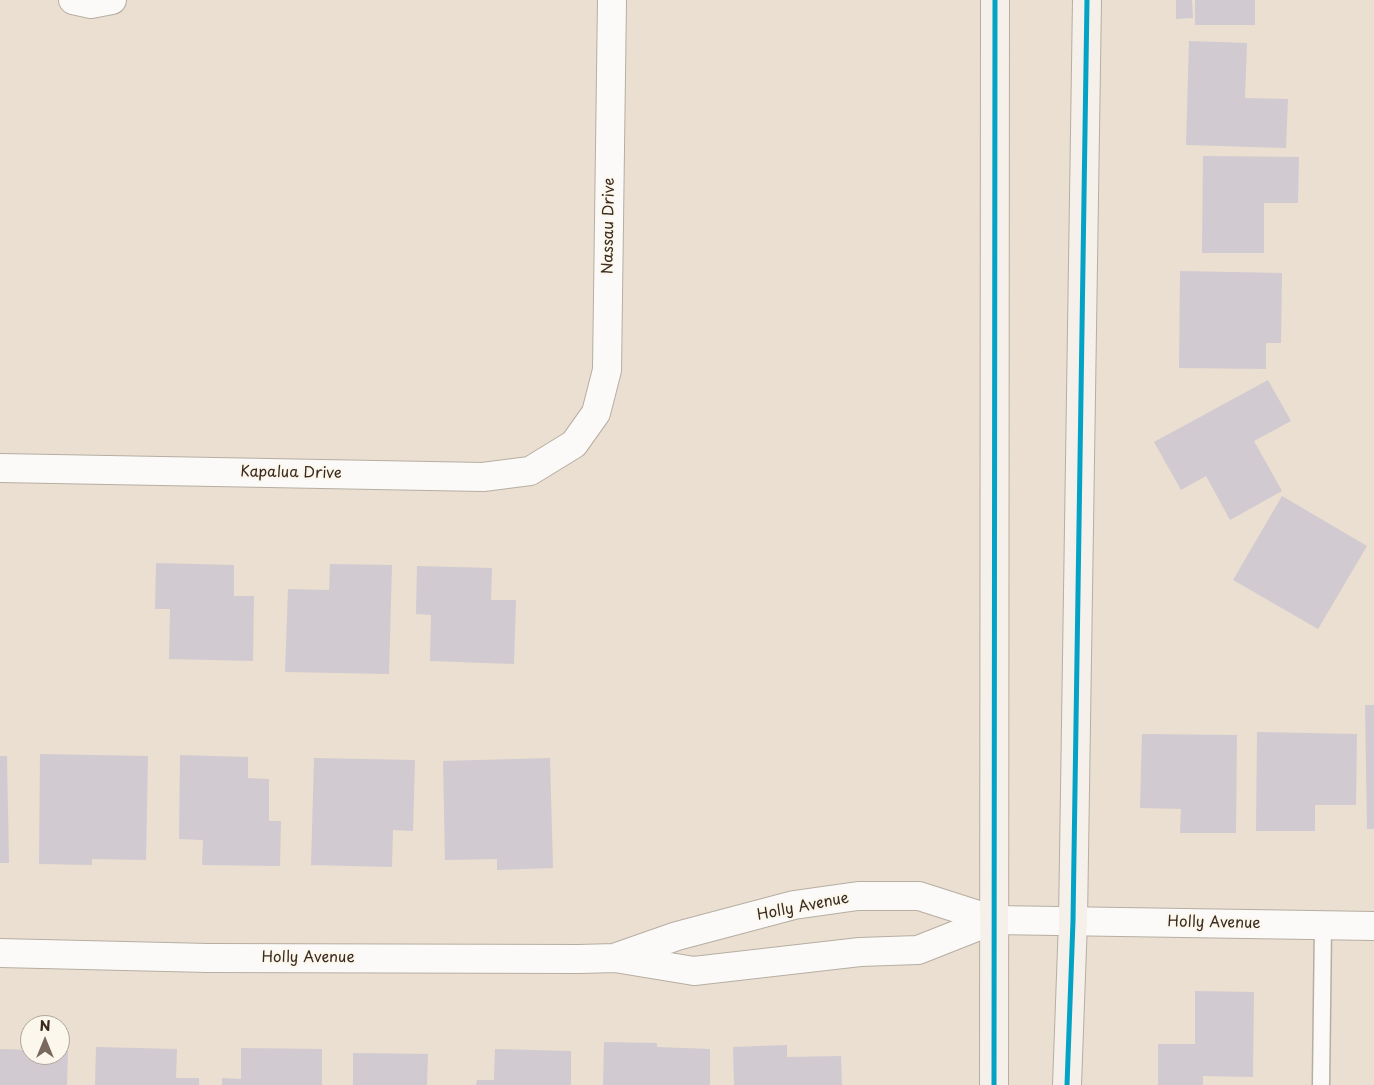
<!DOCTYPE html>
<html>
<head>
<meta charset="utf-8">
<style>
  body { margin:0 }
  #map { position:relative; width:1374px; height:1085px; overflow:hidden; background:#eadfd0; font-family:"Playpen Sans",sans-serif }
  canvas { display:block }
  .north { position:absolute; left:20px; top:1015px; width:50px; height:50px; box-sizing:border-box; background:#fbf7ec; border:1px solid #aea59a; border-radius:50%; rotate:0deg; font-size:14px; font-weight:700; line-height:20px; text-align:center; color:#3b2a1e }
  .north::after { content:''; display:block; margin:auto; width:18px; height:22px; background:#78695c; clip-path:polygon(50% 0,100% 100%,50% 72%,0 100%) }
</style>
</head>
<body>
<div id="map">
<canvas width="1374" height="1085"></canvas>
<div class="north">N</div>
</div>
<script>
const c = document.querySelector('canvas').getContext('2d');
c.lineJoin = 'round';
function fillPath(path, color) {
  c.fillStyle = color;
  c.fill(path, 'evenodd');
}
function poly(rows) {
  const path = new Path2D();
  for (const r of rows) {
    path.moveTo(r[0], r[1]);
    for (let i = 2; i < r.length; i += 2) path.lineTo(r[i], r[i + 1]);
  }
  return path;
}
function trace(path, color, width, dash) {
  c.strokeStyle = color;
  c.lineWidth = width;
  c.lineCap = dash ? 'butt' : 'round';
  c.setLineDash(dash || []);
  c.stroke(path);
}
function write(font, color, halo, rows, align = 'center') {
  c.font = font + ' "Playpen Sans",sans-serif';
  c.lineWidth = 4;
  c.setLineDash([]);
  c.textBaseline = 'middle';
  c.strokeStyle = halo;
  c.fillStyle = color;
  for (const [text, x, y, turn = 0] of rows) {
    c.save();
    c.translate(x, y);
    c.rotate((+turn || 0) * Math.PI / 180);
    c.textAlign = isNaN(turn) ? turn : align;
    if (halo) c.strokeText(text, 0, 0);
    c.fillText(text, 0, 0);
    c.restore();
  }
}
fillPath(poly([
  [1176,0,1192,0,1193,18,1176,19],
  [1195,0,1255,0,1255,25,1195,25],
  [1189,41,1247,43,1245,98,1288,99,1286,148,1186,145],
  [1203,156,1299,157,1298,203,1264,203,1264,253,1202,253],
  [1180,271,1282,273,1281,343,1266,343,1266,369,1179,368],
  [1268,380,1291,421,1254,441,1282,491,1230,520,1206,476,1181,490,1154,442],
  [1282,496,1367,546,1318,629,1233,580],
  [156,563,234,565,234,596,254,596,253,661,169,659,170,609,155,609],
  [330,564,392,565,389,674,285,672,288,589,329,590],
  [417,566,492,568,491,600,516,600,514,664,430,661,431,615,416,614],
  [1365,705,1374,705,1374,829,1367,829],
  [1257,732,1357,734,1356,805,1315,805,1315,831,1256,831],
  [1142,734,1237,735,1236,833,1180,833,1181,809,1140,808],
  [40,754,148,756,146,860,92,859,92,865,39,864],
  [180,755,248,757,248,778,269,779,269,821,281,821,280,866,202,865,203,840,179,839],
  [0,756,7,756,9,863,0,863],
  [314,758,415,760,413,831,393,830,392,867,311,865],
  [550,758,553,868,497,870,497,859,445,860,443,761],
  [1195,991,1254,992,1253,1077,1203,1076,1203,1085,1158,1085,1158,1044,1195,1044],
  [604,1042,657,1043,657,1047,710,1049,710,1085,603,1085],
  [787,1045,787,1057,841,1056,842,1085,734,1085,733,1047],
  [96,1047,177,1049,176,1078,199,1078,199,1085,95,1085],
  [241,1048,322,1049,322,1085,222,1085,222,1078,241,1079],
  [0,1049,30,1050,30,1055,60,1055,60,1051,68,1051,67,1085,0,1085],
  [495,1049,571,1051,571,1085,476,1085,477,1080,494,1080],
  [353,1053,428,1054,427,1085,353,1085]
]), '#d1cad1');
const service = poly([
  [1321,1085,1323,925]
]);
const minor = poly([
  [73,0,91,4,112,0],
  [0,468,483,477,530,471,574,444,596,413,607,370,612,0],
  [0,953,208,958,579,959,615,958,694,971,860,952,918,950,994,920],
  [617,957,677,936,794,905,858,896,919,896,994,920,1374,926]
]);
const secondary = poly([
  [994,1085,995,0],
  [1067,1085,1073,921,1087,0]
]);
trace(service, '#b6aea3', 19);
trace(minor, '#b6aea3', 30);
trace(secondary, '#b6aea3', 30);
trace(service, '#fcfaf8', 16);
trace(minor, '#fcfaf8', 28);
trace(secondary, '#f5f0ea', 28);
trace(poly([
  [994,1085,995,0],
  [1067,1085,1073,921,1087,0]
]), '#03a3c5', 5);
write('15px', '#3b2a1e', '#fbf7ec', [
  ["Nassau Drive",609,226,-89],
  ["Kapalua Drive",291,473,1],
  ["Holly Avenue",803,907,-11],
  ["Holly Avenue",1214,923,1],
  ["Holly Avenue",308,958]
]);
</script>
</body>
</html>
